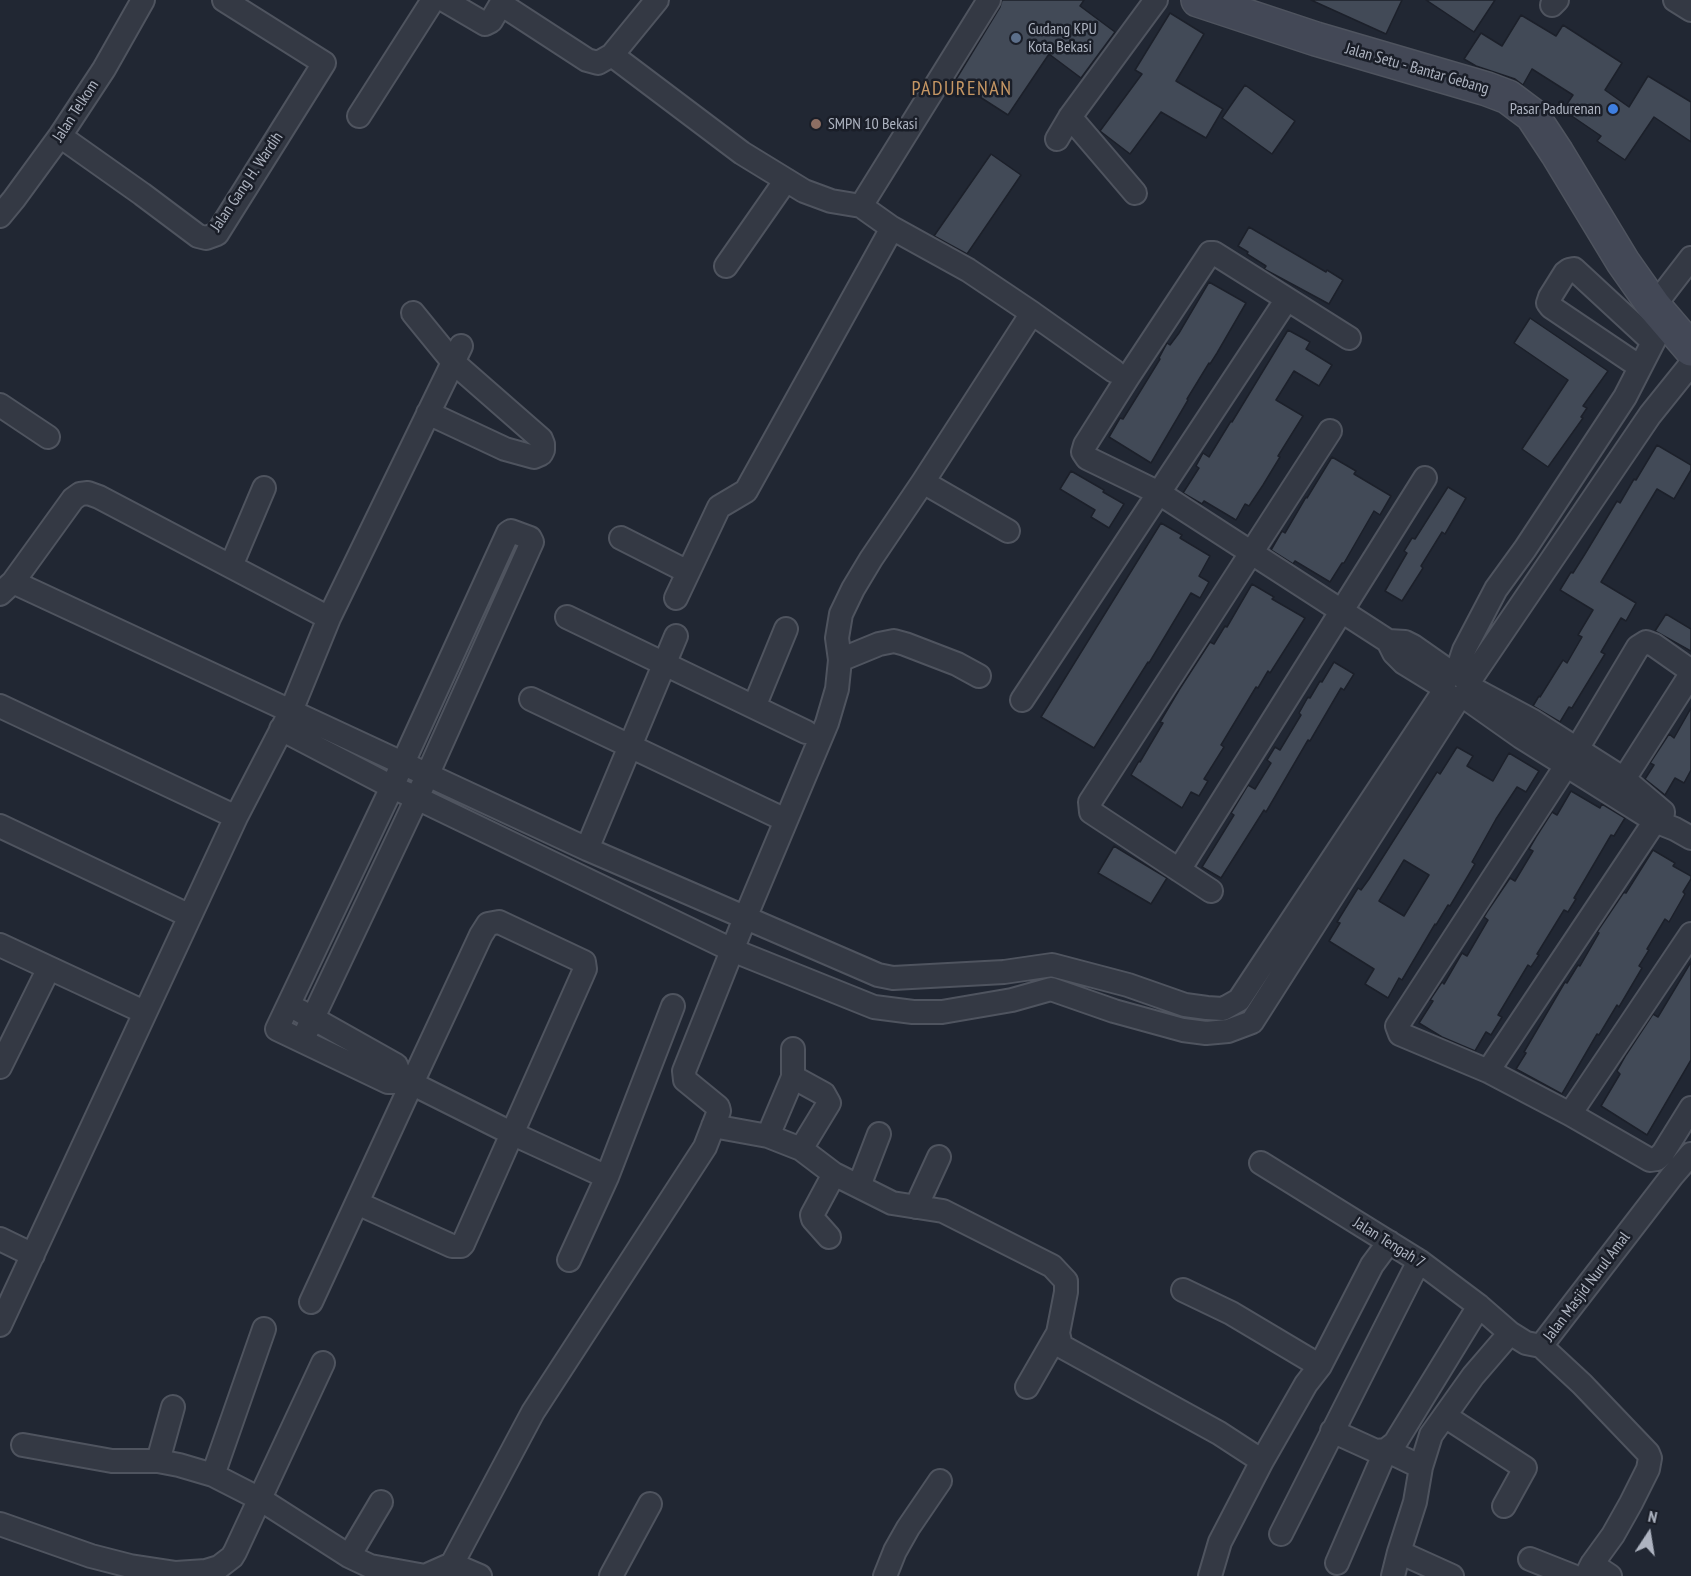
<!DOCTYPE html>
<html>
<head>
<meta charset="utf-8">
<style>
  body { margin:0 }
  #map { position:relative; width:1691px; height:1576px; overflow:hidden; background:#212733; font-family:"PT Sans Narrow",sans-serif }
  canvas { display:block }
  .north { position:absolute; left:1619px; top:1504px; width:60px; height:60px; -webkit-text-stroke:4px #1a1e28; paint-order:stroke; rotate:12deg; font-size:16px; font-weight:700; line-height:24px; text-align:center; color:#aeb4c1 }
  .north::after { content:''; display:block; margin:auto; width:21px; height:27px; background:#aeb4c1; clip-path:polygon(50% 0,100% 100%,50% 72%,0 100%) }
</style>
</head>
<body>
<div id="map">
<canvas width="1691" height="1576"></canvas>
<div class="north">N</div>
</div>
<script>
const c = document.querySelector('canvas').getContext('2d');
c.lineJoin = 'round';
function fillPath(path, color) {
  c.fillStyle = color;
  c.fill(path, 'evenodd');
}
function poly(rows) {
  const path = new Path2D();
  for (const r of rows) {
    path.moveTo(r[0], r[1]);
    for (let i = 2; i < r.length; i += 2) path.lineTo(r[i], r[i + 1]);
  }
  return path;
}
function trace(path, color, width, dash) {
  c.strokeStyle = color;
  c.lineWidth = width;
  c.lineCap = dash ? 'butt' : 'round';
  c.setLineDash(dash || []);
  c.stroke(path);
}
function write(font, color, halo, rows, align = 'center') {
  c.font = font + ' "PT Sans Narrow",sans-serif';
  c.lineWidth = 5;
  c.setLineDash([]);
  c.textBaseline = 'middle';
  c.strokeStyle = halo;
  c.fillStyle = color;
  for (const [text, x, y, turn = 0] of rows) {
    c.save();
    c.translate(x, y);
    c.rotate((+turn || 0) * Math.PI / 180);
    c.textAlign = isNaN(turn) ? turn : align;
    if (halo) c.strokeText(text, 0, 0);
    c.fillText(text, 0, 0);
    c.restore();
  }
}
const building = poly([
  [1002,0,1084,0,1080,6,1115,32,1081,78,1049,54,1008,115,955,81,1000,7,1002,0],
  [1311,0,1402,0,1386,34,1311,0],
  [1426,0,1495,0,1474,32,1426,0],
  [1170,13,1204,34,1176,81,1223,109,1206,138,1161,112,1130,154,1100,131,1142,74,1135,70,1170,13],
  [1521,15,1556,36,1563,25,1622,63,1605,90,1629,107,1648,76,1691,102,1691,142,1654,117,1625,160,1597,141,1601,136,1563,110,1573,95,1532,69,1523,85,1515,79,1476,66,1464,59,1481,33,1502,46,1521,15],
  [1245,85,1295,121,1272,154,1222,118,1245,85],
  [991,154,1021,175,967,254,934,236,991,154],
  [1249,227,1326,272,1327,270,1343,280,1329,304,1264,269,1266,266,1247,254,1248,252,1238,246,1249,227],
  [1209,282,1246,303,1217,353,1210,364,1209,363,1187,399,1188,400,1151,463,1109,437,1120,418,1123,419,1141,390,1160,359,1159,358,1167,343,1170,345,1179,333,1209,282],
  [1530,318,1608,371,1583,406,1587,408,1581,417,1583,418,1548,467,1522,449,1568,380,1514,343,1530,318],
  [1288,330,1310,342,1306,349,1332,365,1319,386,1294,371,1276,400,1303,416,1278,456,1280,457,1263,485,1249,506,1245,504,1236,520,1204,501,1202,504,1183,493,1199,468,1196,466,1203,453,1209,457,1231,421,1232,422,1288,330],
  [1657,445,1691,465,1691,470,1674,499,1657,489,1601,582,1636,603,1626,621,1621,618,1601,652,1605,654,1572,708,1569,707,1560,722,1533,706,1539,696,1540,697,1563,660,1567,663,1582,637,1578,635,1593,610,1560,590,1571,572,1573,573,1585,554,1617,501,1620,503,1634,479,1636,480,1657,445],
  [1332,457,1356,471,1354,474,1391,496,1380,515,1374,511,1344,563,1342,563,1330,582,1295,561,1293,564,1271,550,1282,531,1285,533,1306,497,1307,498,1332,457],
  [1071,471,1104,490,1103,492,1124,504,1109,528,1091,517,1095,510,1060,489,1071,471],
  [1448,487,1466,498,1445,534,1442,532,1421,566,1423,568,1402,601,1385,591,1407,553,1404,551,1412,538,1415,539,1448,487],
  [1161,523,1182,535,1180,538,1210,556,1199,576,1209,582,1200,598,1191,593,1149,663,1148,662,1094,748,1041,717,1161,523],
  [1252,584,1274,597,1272,599,1305,618,1270,673,1268,671,1258,688,1256,687,1221,745,1224,747,1204,779,1208,781,1199,796,1191,792,1182,808,1131,775,1139,761,1140,762,1163,723,1160,722,1179,690,1210,642,1214,644,1225,626,1227,627,1252,584],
  [1666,614,1691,629,1691,651,1655,631,1666,614],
  [1334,662,1354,674,1344,690,1341,688,1310,741,1308,740,1266,812,1264,810,1221,878,1202,867,1234,815,1231,813,1248,785,1255,789,1271,763,1267,760,1275,747,1280,750,1301,715,1299,713,1308,697,1310,698,1320,681,1322,682,1334,662],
  [1691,708,1691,770,1684,783,1675,778,1665,795,1645,779,1654,765,1650,763,1669,734,1674,738,1691,708],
  [1457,747,1473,756,1467,766,1493,781,1509,753,1539,771,1526,792,1517,787,1496,819,1472,862,1475,864,1450,906,1448,905,1436,925,1435,924,1402,980,1399,978,1388,998,1365,984,1374,969,1329,941,1340,923,1337,922,1358,888,1361,890,1369,879,1437,772,1440,774,1457,747],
  [1404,860,1429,875,1404,916,1379,901,1404,860],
  [1571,791,1600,808,1602,804,1625,818,1614,836,1611,835,1574,898,1576,899,1568,912,1564,910,1537,954,1539,955,1531,967,1528,965,1498,1015,1502,1017,1491,1035,1486,1032,1475,1051,1442,1037,1419,1023,1433,1001,1430,1000,1442,982,1444,984,1462,953,1467,956,1488,920,1484,917,1487,912,1510,878,1515,881,1533,851,1529,849,1536,837,1552,812,1557,815,1571,791],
  [1114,846,1167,878,1151,904,1098,873,1114,846],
  [1653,850,1675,863,1673,866,1691,876,1691,879,1683,892,1685,894,1669,922,1665,919,1647,949,1649,950,1639,966,1642,968,1619,1007,1617,1005,1599,1035,1597,1034,1562,1094,1516,1069,1526,1053,1524,1052,1565,982,1567,983,1578,965,1580,966,1599,933,1597,932,1624,892,1626,893,1653,850],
  [1691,962,1691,1060,1647,1135,1601,1106,1620,1074,1617,1071,1626,1055,1653,1014,1658,1017,1691,962]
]);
fillPath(building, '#424a57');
trace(building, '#1c202a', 1.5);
const street = poly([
  [444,0,485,24,491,21,501,4,587,60,598,63,612,55,742,153,804,191,831,201,861,206],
  [1675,0,1691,10],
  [1552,5,1557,0],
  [612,55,657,0],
  [359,116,433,0],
  [1070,117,1135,193],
  [60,136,142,194,198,236,206,238,217,234,324,63,224,0],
  [1057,139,1070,117,1156,0],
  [0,216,14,199,60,136,104,69,143,0],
  [726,266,786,180],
  [1654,306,1691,258],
  [413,313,453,362,541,439,543,444,543,450,541,454,534,457,505,449,428,413],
  [1032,313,1114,371],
  [1349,338,1214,253,1210,253,1128,377,1085,445,1083,452,1087,458,1159,493,1388,641,1405,642,1413,646,1453,674],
  [1640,367,1551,307,1548,303,1550,297,1565,273,1569,270,1574,269,1653,342],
  [0,405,48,437],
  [923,482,1008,531],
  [621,538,688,572],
  [231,566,264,488],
  [13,582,587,849,878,975,893,978,1004,972,1052,965,1128,985,1185,1005,1207,1008,1223,1009,1239,1000,1444,691],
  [0,594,13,582,73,499,80,494,88,493,99,497,329,618],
  [676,598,719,507,746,491,892,228],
  [567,617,806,732],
  [1388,641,1394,653,1404,663,1443,687],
  [840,660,879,644,894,641,905,644,957,664,979,676],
  [1691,671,1654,645,1646,642,1638,647,1577,749,1397,1026,1400,1034,1488,1071,1570,1114,1650,1160,1657,1159,1663,1153,1691,1108],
  [1456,674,1464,650,1496,589,1525,549,1625,397,1665,319],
  [1468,683,1650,415,1691,364],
  [1475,690,1533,721,1624,779,1663,812],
  [1463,696,1521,737,1655,821,1675,829,1691,838],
  [531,699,777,816],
  [1022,700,1287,299],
  [0,706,236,817],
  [754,707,786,629],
  [281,729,392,787,417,798,732,950,874,1007,913,1012,942,1012,1012,1000,1051,989,1114,1011,1183,1030,1206,1033,1228,1031,1252,1022,1458,699,1463,696,1467,692,1468,683,1464,677,1459,675,1453,674,1448,677,1445,681,1443,687,1448,696,1454,698],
  [1624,779,1691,674],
  [0,826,190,916],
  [587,849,676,636],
  [1179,870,1425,478],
  [1211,891,1091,812,1090,802,1330,431],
  [0,945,144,1012],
  [300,1011,396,1065,401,1078,511,1133,607,1177],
  [302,1041,417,798,532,542,530,538,511,531,508,533,392,787,277,1029,388,1082,395,1082,401,1078],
  [793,1049,793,1077,824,1094,829,1103,801,1149],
  [0,1067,49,968],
  [1488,1071,1655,821,1663,813],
  [1570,1114,1691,934],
  [713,1126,768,1136,801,1149,834,1174,892,1203,943,1211,1052,1266,1066,1281,1066,1292,1058,1333,1061,1346,1219,1433,1262,1461,1220,1542,1210,1576],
  [768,1136,793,1077],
  [1261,1163,1419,1261,1479,1306,1510,1333],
  [859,1186,879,1134],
  [916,1207,939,1157],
  [829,1237,813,1219,812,1215,834,1174],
  [0,1239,33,1255],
  [569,1260,607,1177,673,1006],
  [1183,1290,1231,1313,1320,1366],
  [311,1302,412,1083,481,935,488,924,499,922,584,962,585,969,582,976,463,1244,461,1246,452,1246,357,1203],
  [0,1325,236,817,291,711,329,618,461,346],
  [1541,1346,1582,1384,1648,1453,1650,1458,1648,1469,1631,1503,1613,1535,1592,1564,1586,1576],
  [1027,1387,1058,1333],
  [1445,1416,1525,1468,1504,1506],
  [1332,1431,1376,1451,1386,1450,1395,1443,1479,1306],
  [23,1445,112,1461,158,1461,179,1465,213,1475,260,1499,349,1556,370,1566,425,1576,452,1564,533,1412,705,1147,719,1111,718,1107,685,1080,684,1071,745,918,827,723,837,689,840,660,837,638,841,614,853,589,871,559,923,482,1032,313,968,270,892,228,861,206,989,0],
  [158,1461,173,1407],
  [1262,1461,1306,1384,1320,1366,1372,1265,1389,1242],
  [213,1475,264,1329],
  [0,1524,91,1556,130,1566,176,1573,206,1571,219,1567,232,1557,235,1552,323,1363],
  [1281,1534,1419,1261],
  [1399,1552,1452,1576],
  [349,1556,381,1502],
  [1530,1559,1573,1576],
  [1337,1563,1386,1450,1421,1467],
  [452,1564,480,1576],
  [1592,1564,1610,1576],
  [611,1576,650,1504],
  [885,1576,895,1551,908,1528,940,1481],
  [1393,1576,1399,1552,1415,1502,1421,1467,1431,1435,1473,1376,1510,1333,1526,1343,1541,1346,1672,1176,1691,1154]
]);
const secondary = poly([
  [1198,0,1316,39,1487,89,1508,97,1532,115,1557,153,1623,262,1654,306,1691,349]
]);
trace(street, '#4f545f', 26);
trace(secondary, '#4f545f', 36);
trace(street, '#343944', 22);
trace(secondary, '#434856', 33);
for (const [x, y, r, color] of [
  [1016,38,6,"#5c6f8a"],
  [1613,109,6,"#3f7fe0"],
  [816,124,6,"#8d6e63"]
]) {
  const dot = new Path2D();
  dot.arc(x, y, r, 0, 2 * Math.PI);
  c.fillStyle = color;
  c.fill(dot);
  trace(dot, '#1a1e28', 2);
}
write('16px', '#aeb4c1', '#1a1e28', [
  ["Gudang KPU",1028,29],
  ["Kota Bekasi",1028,47],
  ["Pasar Padurenan",1601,109,"right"],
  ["SMPN 10 Bekasi",828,124]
], 'left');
write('16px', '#aeb4c1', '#1a1e28', [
  ["Jalan Setu - Bantar Gebang",1417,69,16],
  ["Jalan Telkom",76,111,-57],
  ["Jalan Gang H. Wardih",247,182,-56],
  ["Jalan Tengah 7",1389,1243,32],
  ["Jalan Masjid Nurul Amal",1587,1287,-53]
]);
c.letterSpacing = '1.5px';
write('20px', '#c69764', '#1a1e28', [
  ["PADURENAN",962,89]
]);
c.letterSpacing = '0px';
</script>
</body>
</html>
